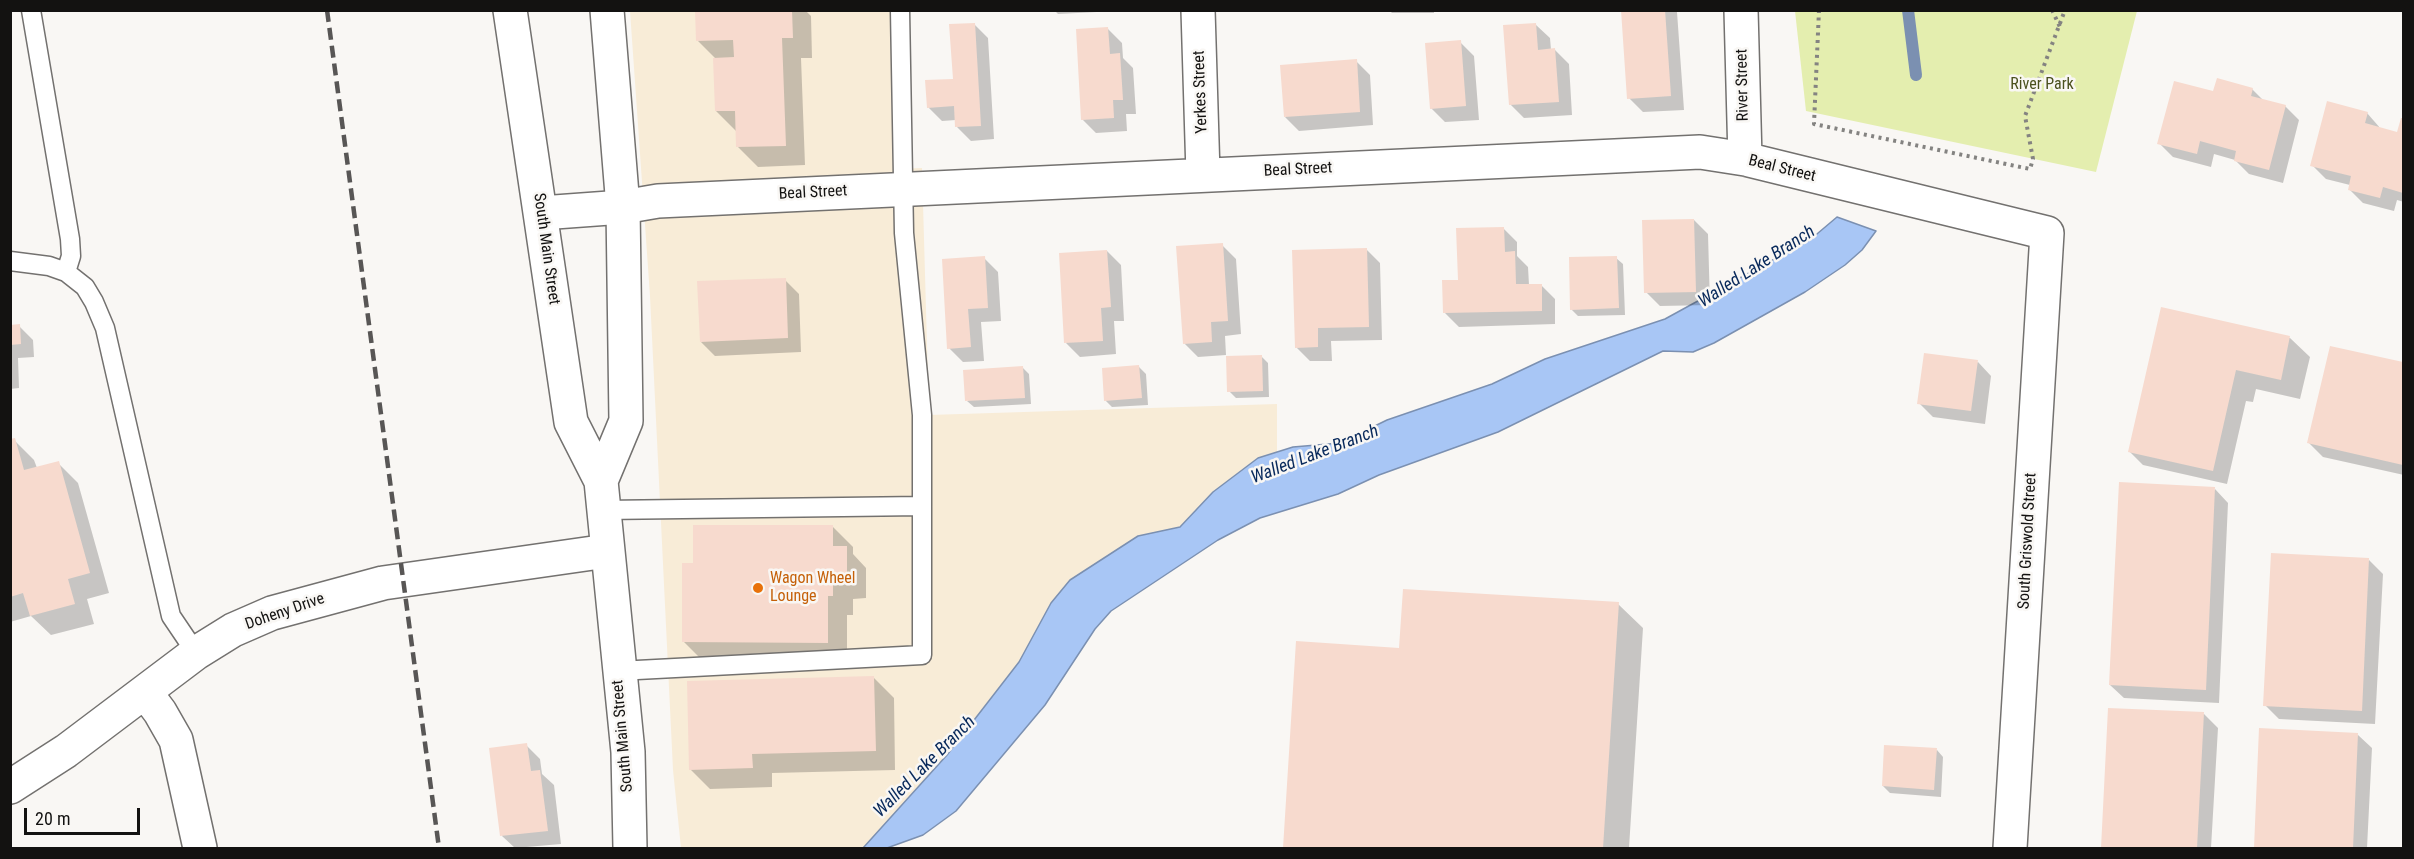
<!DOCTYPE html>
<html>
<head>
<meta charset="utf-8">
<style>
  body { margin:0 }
  #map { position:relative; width:2414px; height:859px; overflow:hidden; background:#f9f7f4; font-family:"Roboto Condensed",sans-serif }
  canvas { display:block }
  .frame { position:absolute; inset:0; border:12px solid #131211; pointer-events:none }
  .scale { position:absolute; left:24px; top:808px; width:116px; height:27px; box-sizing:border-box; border:3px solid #131211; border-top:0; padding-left:8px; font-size:18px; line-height:21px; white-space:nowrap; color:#131211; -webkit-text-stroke:4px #f9f7f4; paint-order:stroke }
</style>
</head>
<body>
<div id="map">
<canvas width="2414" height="859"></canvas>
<div class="frame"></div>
<div class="scale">20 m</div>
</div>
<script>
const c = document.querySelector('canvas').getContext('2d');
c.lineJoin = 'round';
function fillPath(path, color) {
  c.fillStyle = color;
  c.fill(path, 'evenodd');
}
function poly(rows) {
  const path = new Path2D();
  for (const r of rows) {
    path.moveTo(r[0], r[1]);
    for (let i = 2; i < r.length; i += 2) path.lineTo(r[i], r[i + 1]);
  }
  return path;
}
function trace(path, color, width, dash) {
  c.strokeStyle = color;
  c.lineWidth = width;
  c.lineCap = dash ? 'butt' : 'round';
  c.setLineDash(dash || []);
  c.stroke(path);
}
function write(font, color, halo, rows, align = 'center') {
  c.font = font + ' "Roboto Condensed",sans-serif';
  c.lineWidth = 5;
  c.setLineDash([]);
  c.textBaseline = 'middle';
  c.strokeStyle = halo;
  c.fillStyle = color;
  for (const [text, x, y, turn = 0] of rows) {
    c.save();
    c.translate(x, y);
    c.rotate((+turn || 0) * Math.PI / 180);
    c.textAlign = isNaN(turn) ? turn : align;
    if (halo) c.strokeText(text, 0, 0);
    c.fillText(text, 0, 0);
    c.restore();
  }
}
fillPath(poly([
  [630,11,892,11,895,169,922,168,929,415,1277,404,1277,452,1258,458,1213,492,1180,527,1138,536,1051,603,1019,662,947,755,863,848,681,848,673,770,650,296]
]), '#f8ecd7');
fillPath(poly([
  [1795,11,1795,10,2137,11,2096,172,1806,111]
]), '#e4eeaf');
const water = poly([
  [1837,217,1876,231,1862,250,1845,265,1805,292,1714,343,1693,352,1663,351,1498,432,1379,475,1338,494,1260,518,1218,540,1111,611,1095,629,1045,705,956,811,923,835,887,848,863,848,947,755,1019,662,1051,603,1070,580,1138,536,1180,527,1213,492,1258,458,1293,447,1340,443,1387,420,1492,384,1545,359,1665,319,1811,239,1837,217]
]);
fillPath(water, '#a8c6f5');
trace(water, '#7b90b1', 1.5);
fillPath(poly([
  [697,10,805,10,811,16,812,58,801,58,805,165,758,167,738,147,736,131,716,111,715,58,698,41],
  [1054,10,1116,10,1116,11,1058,14],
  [1298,10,1346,10,1346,12,1299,12],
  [1389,10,1434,10,1434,13,1392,13],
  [1622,10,1677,12,1684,110,1643,112,1629,98],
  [974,24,988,38,994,139,971,141,957,127,956,120,942,121,928,107,954,80],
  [1536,25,1550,38,1551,50,1555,50,1569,64,1572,115,1524,118,1510,104],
  [1108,29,1122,43,1123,58,1133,68,1136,114,1126,114,1127,131,1096,133,1082,119],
  [1460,42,1474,56,1479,120,1445,122,1431,108],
  [1356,61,1370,75,1373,125,1299,131,1285,117],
  [2252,89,2264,101,2285,106,2299,120,2283,183,2249,174,2235,160,2214,154,2211,167,2173,157,2159,143,2214,93],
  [2367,113,2381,129,2399,134,2404,120,2404,202,2397,200,2394,211,2363,203,2349,189,2350,185,2326,179,2312,165],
  [1694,220,1708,234,1710,305,1660,306,1646,292],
  [1503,228,1517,242,1517,256,1528,267,1529,285,1541,285,1555,299,1555,324,1459,327,1445,313,1459,281],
  [1222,245,1236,259,1241,334,1225,336,1226,355,1198,357,1184,343],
  [1366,249,1380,263,1382,340,1331,341,1332,361,1310,361,1296,347],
  [1107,251,1121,265,1124,321,1114,321,1116,354,1080,357,1066,343],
  [984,258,998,272,1001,321,981,322,984,361,963,362,949,348],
  [1616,258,1623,264,1625,315,1578,316,1571,309],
  [785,280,799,294,801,352,715,356,701,342],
  [2162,309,2290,338,2310,357,2300,399,2256,389,2253,402,2246,401,2227,484,2143,465,2129,451],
  [10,326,19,326,33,340,34,357,18,358,19,388,10,389],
  [2331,347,2404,364,2404,475,2323,457,2309,443],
  [1261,356,1268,363,1269,397,1236,398,1229,391],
  [1978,362,1991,376,1985,424,1933,417,1919,403],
  [1022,367,1029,374,1031,404,974,407,967,401],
  [1139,367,1146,374,1148,405,1112,407,1105,400],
  [14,440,34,460,37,468,58,463,78,483,109,593,87,599,94,624,51,635,31,616,10,622,10,441],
  [2215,489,2228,503,2219,703,2124,698,2110,685],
  [833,527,853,547,853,554,866,568,866,598,853,599,853,615,847,615,847,662,704,662,684,642,695,564],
  [2369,560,2383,574,2375,724,2279,719,2265,705],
  [1618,604,1643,628,1629,848,1284,848,1298,643,1400,650],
  [874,678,894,698,895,770,772,773,772,787,710,789,690,769],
  [2110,709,2204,714,2218,728,2211,848,2103,848],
  [2261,730,2358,735,2372,748,2367,848,2255,848],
  [526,745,540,759,542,774,554,785,561,844,515,848,502,836],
  [1937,750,1943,757,1941,797,1890,793,1883,786]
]), '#0003');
trace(poly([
  [1908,10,1916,75]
]), '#7b90b1', 12);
fillPath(poly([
  [695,10,792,10,793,38,782,38,786,146,736,147,735,111,715,111,713,58,734,57,733,40,696,41],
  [1621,10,1665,10,1671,96,1627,99],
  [975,23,981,126,955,127,954,106,927,108,925,80,953,79,949,24],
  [1536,23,1538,50,1555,48,1559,102,1509,105,1503,25],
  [1108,27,1110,54,1120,53,1123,100,1113,100,1114,118,1081,120,1076,29],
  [1461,40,1466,106,1430,109,1425,43],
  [1357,59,1360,112,1284,117,1280,65],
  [2217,78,2253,88,2251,96,2286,105,2269,170,2234,161,2236,151,2200,141,2197,154,2157,144,2174,81,2213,91],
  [2327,101,2368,112,2365,123,2397,132,2401,118,2403,118,2403,193,2383,187,2380,198,2348,190,2351,176,2310,166],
  [1694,219,1696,292,1644,293,1642,220],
  [1504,227,1505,252,1515,251,1516,284,1542,284,1542,311,1443,313,1442,280,1458,280,1456,228],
  [1223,243,1228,321,1211,322,1212,342,1183,344,1176,246],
  [1367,248,1369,327,1318,328,1318,347,1295,348,1292,250],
  [1107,250,1111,307,1101,308,1103,341,1064,343,1059,253],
  [985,256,988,308,968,309,971,347,947,349,942,259],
  [1617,256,1619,308,1570,310,1569,257],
  [786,278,788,338,700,342,697,281],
  [2161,307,2290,336,2281,380,2236,370,2213,471,2128,452],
  [20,324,21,344,10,345,10,325],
  [2330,346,2403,362,2403,465,2307,443],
  [1924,353,1978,360,1971,411,1917,404],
  [1262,355,1263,391,1227,392,1226,356],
  [1139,365,1142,398,1104,401,1102,368],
  [1023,366,1025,398,965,401,963,370],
  [15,438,24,470,59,461,90,573,68,579,75,604,30,616,23,593,10,597,10,439],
  [2119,482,2215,487,2206,690,2109,685],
  [693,525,833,525,833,546,847,546,847,579,833,579,833,596,828,596,828,643,682,642,682,563,693,563],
  [2271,553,2369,558,2362,711,2263,706],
  [1403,589,1619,602,1603,848,1283,848,1296,641,1399,648],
  [874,676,876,751,752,754,753,768,689,770,687,681],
  [2108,708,2204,712,2197,848,2101,848],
  [2259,728,2358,733,2353,848,2254,848],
  [527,743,531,771,540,770,548,831,500,836,489,748],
  [1884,745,1937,748,1934,790,1882,786]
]), '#f7dace');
const service = poly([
  [31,10,70,239,71,256,66,272],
  [10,261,49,266,66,272,85,287,94,302,105,328,171,616,196,653],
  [603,510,922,506],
  [618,671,922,655,922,415,904,233,900,10]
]);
const minor = poly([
  [1198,10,1203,174],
  [1741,10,1745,159],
  [541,213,623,207,658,201,1700,152,1745,159,2047,233,2010,848],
  [145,692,160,712,176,740,200,848],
  [10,787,66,751,196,653,233,630,272,613,383,583,607,551]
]);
const tertiary = poly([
  [510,10,571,422,601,481,628,752,630,848],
  [601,481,626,421,623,207,607,10]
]);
trace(service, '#73716f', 21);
trace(minor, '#73716f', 36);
trace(tertiary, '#73716f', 36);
trace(poly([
  [1819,10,1814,124,2030,169,2033,159,2025,116,2065,10],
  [2052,10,2060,27]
]), '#848381', 4, [3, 4.5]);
trace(service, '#fff', 18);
trace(minor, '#fff', 33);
trace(tertiary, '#fff', 33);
trace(poly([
  [327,10,439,848]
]), '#585655', 4.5, [12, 6]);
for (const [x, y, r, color] of [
  [758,588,6,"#e8710a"]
]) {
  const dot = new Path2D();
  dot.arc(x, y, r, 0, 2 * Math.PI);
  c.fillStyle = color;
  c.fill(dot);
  trace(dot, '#f9f7f4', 2);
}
write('16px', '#131211', '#f9f7f4', [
  ["River Street",1743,85,-91],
  ["Yerkes Street",1201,92,-92],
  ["Beal Street",1782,169,14],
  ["Beal Street",1298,170,-3],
  ["Beal Street",813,193,-3],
  ["South Main Street",546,249,82],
  ["South Griswold Street",2028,541,-87],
  ["Doheny Drive",285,612,-19],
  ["South Main Street",623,736,-95]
]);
write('16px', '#4a501d', '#f9f7f4', [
  ["River Park",2042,85]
]);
write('16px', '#c56008', '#f9f7f4', [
  ["Wagon Wheel",770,579],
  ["Lounge",770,597]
], 'left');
write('italic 18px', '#08295b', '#f9f7f4', [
  ["Walled Lake Branch",1757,267,-33],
  ["Walled Lake Branch",1315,455,-21],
  ["Walled Lake Branch",925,767,-45]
]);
</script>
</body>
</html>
